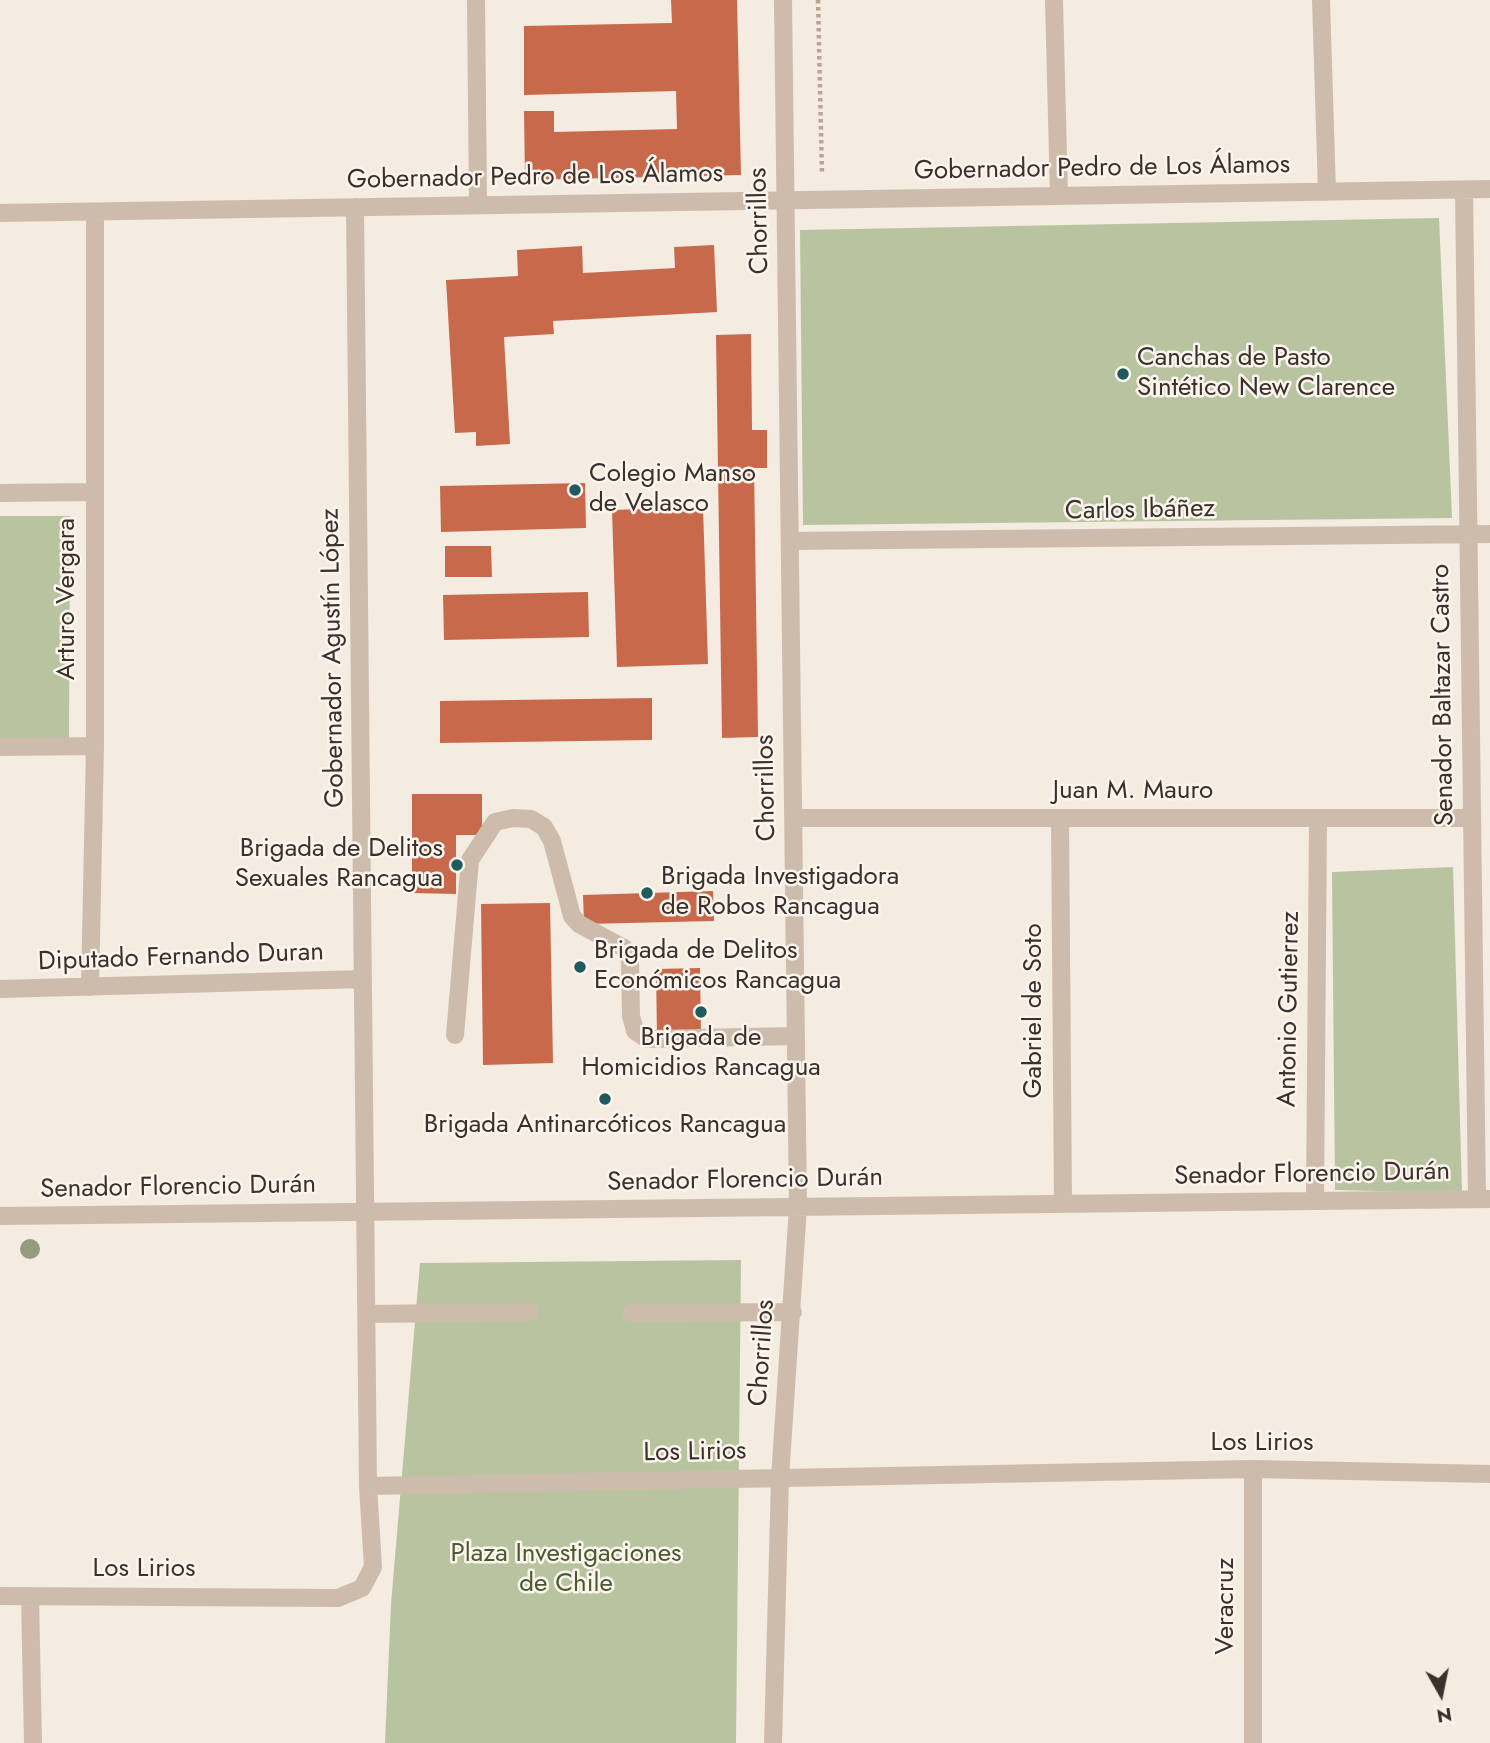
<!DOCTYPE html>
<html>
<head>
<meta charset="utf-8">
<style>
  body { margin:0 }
  #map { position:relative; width:1490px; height:1743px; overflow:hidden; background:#f4ebe1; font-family:Jost,sans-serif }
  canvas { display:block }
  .north { position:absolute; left:1406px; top:1659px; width:70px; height:70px; -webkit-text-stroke:5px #fbf5ee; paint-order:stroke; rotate:171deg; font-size:19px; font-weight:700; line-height:28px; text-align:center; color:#3b302b }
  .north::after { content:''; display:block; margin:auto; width:24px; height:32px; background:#3b302b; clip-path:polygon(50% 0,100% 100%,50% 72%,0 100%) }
</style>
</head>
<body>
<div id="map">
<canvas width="1490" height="1743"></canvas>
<div class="north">N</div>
</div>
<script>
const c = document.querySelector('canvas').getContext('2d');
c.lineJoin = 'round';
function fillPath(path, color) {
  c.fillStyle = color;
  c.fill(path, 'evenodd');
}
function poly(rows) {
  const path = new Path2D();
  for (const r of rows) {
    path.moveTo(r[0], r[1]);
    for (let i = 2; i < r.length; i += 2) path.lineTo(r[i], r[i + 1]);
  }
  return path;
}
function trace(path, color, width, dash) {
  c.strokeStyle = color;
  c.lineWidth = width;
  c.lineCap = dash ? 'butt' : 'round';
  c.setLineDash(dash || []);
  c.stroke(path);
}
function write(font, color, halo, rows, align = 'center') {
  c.font = font + ' Jost,sans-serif';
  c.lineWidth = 5;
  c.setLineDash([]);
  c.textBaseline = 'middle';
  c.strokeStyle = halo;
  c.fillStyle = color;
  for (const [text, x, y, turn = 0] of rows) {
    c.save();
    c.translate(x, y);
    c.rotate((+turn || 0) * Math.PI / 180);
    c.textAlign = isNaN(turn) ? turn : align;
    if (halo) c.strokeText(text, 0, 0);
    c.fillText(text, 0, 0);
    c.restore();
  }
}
fillPath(poly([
  [1439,218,1452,518,803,525,800,230],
  [0,516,70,516,69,742,0,743],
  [1453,867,1462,1193,1335,1190,1332,872],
  [741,1260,736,1743,385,1743,391,1604,420,1263]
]), '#b8c4a0');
fillPath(poly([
  [671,0,737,0,741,175,525,180,524,111,554,111,554,132,677,129,676,91,524,95,524,26,672,23],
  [714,245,717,312,553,321,554,334,504,337,510,444,476,446,476,432,455,433,446,280,518,276,517,250,582,246,583,273,675,268,674,247],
  [751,334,752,430,767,430,767,468,754,468,758,737,722,738,716,335],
  [585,483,586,528,441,532,440,486],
  [703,507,708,664,617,667,612,510],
  [445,546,491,546,492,577,445,577],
  [588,592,589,637,444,640,443,595],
  [652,698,652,740,440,743,440,701],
  [412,794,482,794,482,835,456,835,456,894,412,893],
  [713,891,714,921,584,924,583,895],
  [550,903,553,1063,483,1065,481,904],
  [700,968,701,1036,657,1037,656,969]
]), '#c8694b');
trace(poly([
  [818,0,822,175]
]), '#b9a596', 4.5, [3.5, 3.5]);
trace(poly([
  [476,0,478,205],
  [1054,0,1059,196],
  [1321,0,1327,192],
  [1464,190,1477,1199],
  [355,207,368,1486],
  [0,213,1490,189],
  [0,493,94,492],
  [790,541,1490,534],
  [0,747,95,746],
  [794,818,1472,818],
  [1060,818,1063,1204],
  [90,987,95,746,95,212],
  [0,989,363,979],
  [455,1035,470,860,495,822,513,818,531,819,544,827,552,841,572,916,579,924,624,948,630,960,631,1016,635,1031,647,1039,796,1036],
  [1315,1201,1318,818],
  [0,1216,1490,1199],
  [631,1313,793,1312],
  [368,1314,530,1312],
  [1253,1469,1253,1743],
  [0,1596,338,1598,362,1588,373,1567,368,1486,1253,1469,1490,1474],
  [30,1596,33,1743],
  [773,1743,780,1478,798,1207,783,0]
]), '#cdbbac', 18);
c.fillStyle = '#969b7f';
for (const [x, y] of [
  [30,1249]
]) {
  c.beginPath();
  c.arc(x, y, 10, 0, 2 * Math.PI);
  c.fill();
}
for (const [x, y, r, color] of [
  [1123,374,7,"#1f5a5e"],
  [575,490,7,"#1f5a5e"],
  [457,865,7,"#1f5a5e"],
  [647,893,7,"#1f5a5e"],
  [580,967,7,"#1f5a5e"],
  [701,1012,7,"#1f5a5e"],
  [605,1099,7,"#1f5a5e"]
]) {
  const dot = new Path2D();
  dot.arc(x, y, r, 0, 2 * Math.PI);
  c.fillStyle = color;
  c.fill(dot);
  trace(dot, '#fbf5ee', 2.5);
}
write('26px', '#3b302b', '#fbf5ee', [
  ["Gobernador Pedro de Los Álamos",1102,169,-1],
  ["Gobernador Pedro de Los Álamos",535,178,-1],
  ["Chorrillos",760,221,-91],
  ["Carlos Ibáñez",1140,511,-1],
  ["Arturo Vergara",68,599,-90],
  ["Gobernador Agustín López",334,658,-91],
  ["Senador Baltazar Castro",1444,695,-91],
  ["Chorrillos",767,788,-91],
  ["Juan M. Mauro",1133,792],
  ["Diputado Fernando Duran",181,958,-2],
  ["Antonio Gutierrez",1290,1009,-89],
  ["Gabriel de Soto",1035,1011,-90],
  ["Senador Florencio Durán",1312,1175,-1],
  ["Senador Florencio Durán",745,1181,-1],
  ["Senador Florencio Durán",178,1188,-1],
  ["Chorrillos",763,1353,-86],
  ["Los Lirios",1262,1444],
  ["Los Lirios",695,1453,-1],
  ["Los Lirios",144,1570],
  ["Veracruz",1227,1606,-90]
]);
write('26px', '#3b302b', '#fbf5ee', [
  ["Canchas de Pasto",1137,359],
  ["Sintético New Clarence",1137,389],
  ["Colegio Manso",589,475],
  ["de Velasco",589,505],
  ["Brigada de Delitos",443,850,"right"],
  ["Sexuales Rancagua",443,880,"right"],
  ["Brigada Investigadora",661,878],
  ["de Robos Rancagua",661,908],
  ["Brigada de Delitos",594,952],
  ["Económicos Rancagua",594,982],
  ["Brigada de",701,1039,"center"],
  ["Homicidios Rancagua",701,1069,"center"],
  ["Brigada Antinarcóticos Rancagua",605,1126,"center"]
], 'left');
write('26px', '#4a5a2e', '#fbf5ee', [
  ["Plaza Investigaciones",566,1555],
  ["de Chile",566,1585]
]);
</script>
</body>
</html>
